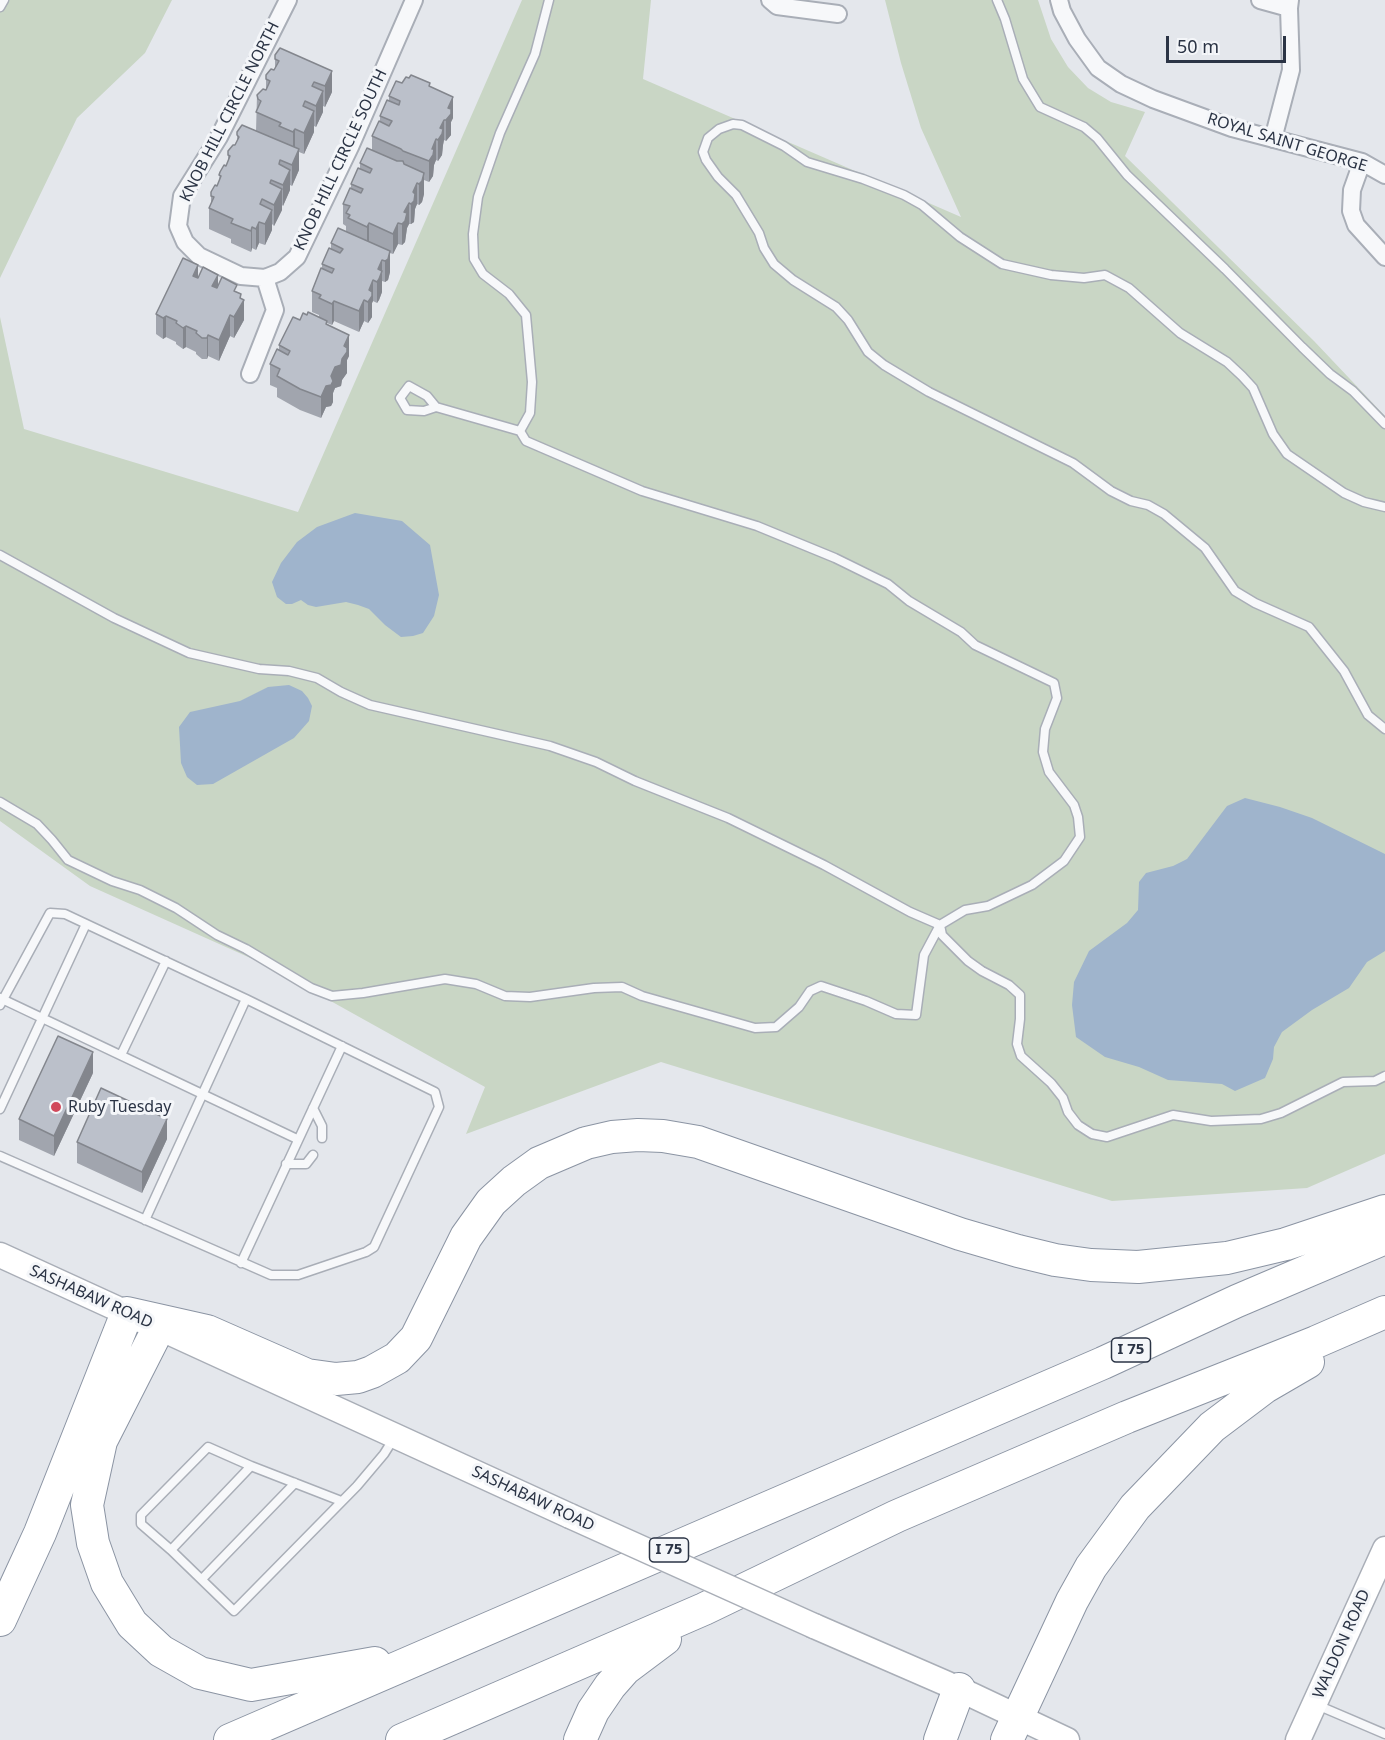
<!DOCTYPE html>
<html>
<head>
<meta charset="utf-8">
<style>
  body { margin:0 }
  #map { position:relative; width:1385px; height:1740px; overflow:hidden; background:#e4e7ec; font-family:"Noto Sans",sans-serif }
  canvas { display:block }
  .scale { position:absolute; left:1166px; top:36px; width:120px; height:27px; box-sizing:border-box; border:3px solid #2b3445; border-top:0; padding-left:8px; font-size:18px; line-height:21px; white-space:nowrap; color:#2b3445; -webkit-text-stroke:4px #f4f6f9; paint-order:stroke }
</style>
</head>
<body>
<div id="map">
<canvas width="1385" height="1740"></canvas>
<div class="scale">50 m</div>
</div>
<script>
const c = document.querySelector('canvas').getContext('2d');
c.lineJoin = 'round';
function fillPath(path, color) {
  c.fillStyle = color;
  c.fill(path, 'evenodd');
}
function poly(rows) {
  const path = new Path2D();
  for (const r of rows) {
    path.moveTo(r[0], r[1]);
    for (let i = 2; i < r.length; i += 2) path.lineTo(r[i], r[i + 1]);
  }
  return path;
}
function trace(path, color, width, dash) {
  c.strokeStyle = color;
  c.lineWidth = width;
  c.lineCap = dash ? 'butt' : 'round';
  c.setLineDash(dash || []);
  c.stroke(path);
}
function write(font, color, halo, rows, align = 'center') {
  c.font = font + ' "Noto Sans",sans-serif';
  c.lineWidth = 6;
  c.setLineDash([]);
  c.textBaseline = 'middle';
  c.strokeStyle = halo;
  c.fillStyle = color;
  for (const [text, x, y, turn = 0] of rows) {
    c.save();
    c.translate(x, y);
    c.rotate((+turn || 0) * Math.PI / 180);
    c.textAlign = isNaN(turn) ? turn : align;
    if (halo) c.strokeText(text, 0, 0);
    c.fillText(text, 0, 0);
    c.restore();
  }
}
fillPath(poly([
  [0,0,172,0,145,53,77,118,0,278],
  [522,0,651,0,643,79,961,217,921,128,901,63,885,0,1038,0,1051,39,1068,67,1088,88,1111,102,1145,112,1125,156,1314,341,1385,416,1385,1154,1307,1188,1112,1201,661,1062,466,1134,485,1087,266,965,90,886,0,821,0,317,24,429,298,512]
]), '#c9d6c5');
fillPath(poly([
  [355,513,402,521,430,545,439,595,434,616,423,633,413,636,401,637,385,625,369,609,358,605,346,602,316,607,308,605,301,600,292,604,286,604,277,597,272,582,281,563,297,542,317,527],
  [289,685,302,691,308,698,312,706,309,721,294,738,213,784,197,785,187,777,181,763,179,727,190,712,240,701,268,687],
  [1245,798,1280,807,1312,818,1385,854,1385,951,1367,962,1349,988,1312,1010,1282,1032,1274,1047,1273,1059,1265,1078,1235,1091,1222,1084,1168,1080,1139,1067,1105,1057,1076,1037,1072,1005,1074,982,1089,951,1127,923,1138,910,1139,882,1146,873,1173,866,1187,859,1227,806]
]), '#9fb4cc');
const lane = poly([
  [997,0,1005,19,1023,79,1040,107,1084,127,1097,138,1127,175,1225,269,1302,347,1330,374,1353,391,1385,424],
  [0,7,4,0],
  [520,431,530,413,532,382,526,315,509,294,483,274,474,259,473,234,478,197,500,133,535,54,549,0],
  [1385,507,1364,502,1344,493,1287,454,1273,434,1253,388,1242,376,1227,362,1180,333,1129,288,1105,275,1084,278,1051,275,1002,264,960,237,922,205,904,195,863,179,807,162,784,146,742,125,733,124,719,129,708,138,703,152,706,160,718,177,736,195,759,233,764,248,774,264,793,280,836,307,848,320,868,352,884,365,929,392,1073,463,1111,491,1131,501,1148,505,1164,514,1205,548,1235,591,1255,603,1309,627,1344,671,1368,715,1385,729],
  [0,555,114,618,189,653,259,669,289,671,317,678,341,692,370,705,550,746,596,762,635,781,728,818,824,865,910,912,940,925],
  [0,802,37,824,52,840,68,860,112,881,140,890,176,908,217,935,246,949,311,988,332,996,363,993,445,979,476,984,505,996,530,997,594,988,622,987,642,996,755,1028,776,1027,799,1007,810,991,821,986,866,1001,896,1014,916,1015,924,955,940,925,965,910,988,906,1032,885,1064,861,1080,837,1078,817,1074,805,1049,772,1043,752,1045,729,1057,698,1054,683,975,645,961,632,909,601,888,584,835,558,757,526,642,491,526,441,520,431,436,407,427,396,409,386,400,398,407,410,424,411,436,407],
  [940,925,942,935,968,961,982,971,1009,985,1020,995,1020,1019,1017,1044,1021,1056,1051,1083,1063,1098,1068,1112,1078,1125,1092,1134,1107,1137,1173,1115,1211,1121,1261,1119,1281,1113,1343,1082,1375,1081,1385,1076],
  [0,998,297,1139],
  [0,1005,50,913,65,914,246,999,145,1220],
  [121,1055,166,961],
  [313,1108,322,1126,322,1138],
  [0,1109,86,924],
  [0,1156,271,1275,298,1275,366,1252,374,1247,439,1107,435,1092,246,999],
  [286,1164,306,1164,313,1155],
  [241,1263,342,1046],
  [341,1501,251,1466,171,1550,234,1611,357,1486,384,1454,394,1438],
  [171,1550,141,1524,141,1515,208,1447,251,1466],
  [202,1579,295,1483],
  [1317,1705,1385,1734]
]);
const street = poly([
  [770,0,777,6,838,14],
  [1059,0,1062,11,1077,39,1098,68,1121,84,1153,99,1232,128,1362,162,1385,175],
  [1260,0,1289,8],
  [1273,139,1291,70,1289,8,1290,0],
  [1362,162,1352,190,1351,211,1356,225,1385,257],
  [265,278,241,276,199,256,185,242,178,226,182,196,219,137,288,0],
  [250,374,275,310,265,278,280,272,297,257,350,147,414,0]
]);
const secondary = poly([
  [0,1255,570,1516],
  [814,1626,959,1689,1067,1740],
  [1298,1740,1385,1549]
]);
const highway = poly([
  [159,1327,101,1441,87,1505,93,1543,107,1583,132,1624,161,1651,200,1673,251,1685,375,1663],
  [0,1620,40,1533,127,1313,207,1331,307,1375,336,1379,358,1377,372,1372,397,1358,416,1338,466,1237,491,1202,514,1181,539,1163,586,1143,612,1137,638,1135,663,1136,698,1142,960,1234,1018,1251,1055,1260,1091,1265,1138,1267,1227,1258,1286,1244,1385,1211],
  [230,1740,1103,1363,1237,1301,1385,1238],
  [402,1740,704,1609,897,1516,1127,1417,1316,1342,1385,1312],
  [580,1740,593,1711,610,1686,625,1669,665,1639],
  [940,1740,959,1689],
  [1007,1740,1072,1601,1091,1567,1135,1507,1212,1427,1265,1387,1308,1362]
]);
trace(lane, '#a9aeb7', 11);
trace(street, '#a9aeb7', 20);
trace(secondary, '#a9aeb7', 27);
trace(highway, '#8b94a3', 34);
trace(lane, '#f7f8fa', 8);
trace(street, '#f7f8fa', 16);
trace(secondary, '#fff', 24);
trace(highway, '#fff', 32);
const secondaryBridge = poly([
  [570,1516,814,1626]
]);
trace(secondaryBridge, '#a9aeb7', 27, []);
trace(secondaryBridge, '#fff', 24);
fillPath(poly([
  [280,48,332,92,325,107,323,106,323,112,316,127,314,126,314,132,304,154,299,152,299,170,292,186,290,185,290,190,283,206,282,205,282,210,274,226,272,224,272,230,265,245,259,243,256,250,252,248,251,252,231,243,231,239,209,229,209,208,211,204,211,192,217,186,219,181,220,172,226,166,228,161,228,151,235,145,237,141,237,132,256,131,257,95,266,90,266,75,274,70,275,68,275,55],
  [402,83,430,87,453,118,451,122,451,135,446,141,444,140,443,145,442,155,438,161,436,160,434,165,433,176,429,182,424,180,424,194,422,202,419,205,417,204,415,209,414,222,411,224,409,224,407,228,405,242,402,245,398,244,393,254,390,253,390,272,388,280,385,282,382,281,382,292,379,300,377,303,373,301,372,303,372,317,368,323,364,321,359,332,334,321,332,325,327,323,327,325,349,356,347,360,347,373,342,380,341,386,335,388,333,393,333,402,331,406,326,407,321,418,300,410,277,397,277,388,270,385,270,364,279,350,279,345,300,320,307,315,319,317,319,315,312,312,312,291,322,268,322,264,331,249,331,243,346,232,346,226,343,224,343,204,351,188,351,184,360,169,360,163,372,150,372,136,380,122,380,116,389,101,389,96],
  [198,277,218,286,237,292,241,298,244,320,234,338,230,336,219,361,208,356,207,359,202,359,196,354,196,352,186,347,183,349,176,344,176,342,166,337,163,339,156,334,156,314],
  [93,1073,54,1156,19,1140,19,1119],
  [167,1139,142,1193,77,1163,77,1142]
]), '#a1a5ae');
fillPath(poly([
  [332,71,332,92,325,107,325,86],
  [323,91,323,112,316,127,316,106],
  [453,97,453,118,451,122,451,135,446,141,446,120,448,108],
  [314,111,314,132,304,154,304,133],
  [444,120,444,140,443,145,442,155,438,161,438,140,440,128],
  [295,129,295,150,293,153,293,132],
  [436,139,436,160,434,165,433,176,429,182,429,161,432,149],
  [299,149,299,170,292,186,292,165],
  [290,170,290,190,283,206,283,185],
  [424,173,424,194,422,202,419,205,419,184],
  [417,183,417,204,415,209,414,222,411,224,411,204,413,192],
  [282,189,282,210,274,226,274,205],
  [409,203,409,224,407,228,405,242,402,245,402,224,404,212],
  [272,210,272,230,265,245,265,224],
  [259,222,259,243,256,250,256,229],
  [369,223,369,244,367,247,367,227],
  [398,223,398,244,393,254,393,234],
  [252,227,252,248,251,252,251,231],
  [390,251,390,272,388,280,385,282,385,261],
  [382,260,382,292,379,300,377,303,377,282,378,269],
  [198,265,198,286,193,276],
  [218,275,218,296,212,286],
  [373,280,373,301,372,303,372,317,368,323,368,302,369,290],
  [241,294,241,304,244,300,244,320,234,338,234,317],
  [364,300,364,321,359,332,359,311],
  [334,301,334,321,332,325,332,304],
  [230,315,230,336,219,361,219,340],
  [166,316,166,337,163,339,163,318],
  [186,326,186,347,183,349,183,328],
  [208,335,208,356,207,359,207,338],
  [349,335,349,356,347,360,347,373,342,380,341,386,335,388,333,393,333,402,331,406,326,407,321,418,321,397],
  [93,1052,93,1073,54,1156,54,1136],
  [167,1119,167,1139,142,1193,142,1172]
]), '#83868d');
const building = poly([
  [280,48,332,71,325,86,314,82,312,86,323,91,316,106,305,101,303,106,314,111,304,133,295,129,293,132,279,126,281,123,256,112,261,101,258,99,257,95,263,89,266,90,270,81,266,79,266,75,271,69,274,70,279,61,275,59,275,55,280,48],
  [411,75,430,83,429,86,453,97,448,108,451,109,451,114,446,120,444,120,440,128,443,129,442,134,438,140,436,139,432,149,434,149,433,155,429,161,403,151,401,149,372,136,379,121,389,126,392,121,380,116,387,100,399,105,400,101,389,96,396,81,402,83,406,77,409,78,411,75],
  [242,125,299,149,292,165,280,160,279,164,290,170,283,185,271,180,270,183,282,189,274,205,262,199,260,204,272,210,265,224,259,222,256,229,252,227,251,231,231,223,233,219,209,208,214,197,211,196,211,192,215,185,217,186,221,176,219,175,220,172,224,165,226,166,230,156,228,155,228,151,233,145,235,145,239,137,237,135,237,132,242,125],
  [367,148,397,161,403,161,404,164,424,173,422,181,419,184,417,183,413,192,415,194,414,201,411,204,409,203,404,212,407,213,405,221,402,224,398,223,393,234,369,223,367,227,348,218,350,215,346,213,350,206,343,204,350,188,361,193,363,189,351,184,358,168,370,173,372,169,360,163,367,148],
  [338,228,390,251,388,259,385,261,382,260,378,269,382,271,379,279,377,282,373,280,369,290,372,292,372,296,368,302,364,300,359,311,334,301,332,304,319,298,321,295,312,291,321,268,332,273,334,269,322,264,329,248,340,253,343,249,331,243,338,228],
  [183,258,198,265,193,276,198,278,203,267,218,275,212,286,217,288,222,277,237,285,234,291,241,294,240,298,244,300,234,317,230,315,219,340,208,335,207,338,202,338,196,333,197,331,186,326,183,328,176,323,177,321,166,316,163,318,156,314,183,258],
  [308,312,327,321,326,324,349,335,344,346,347,348,347,352,342,359,341,365,335,367,331,376,333,381,331,385,326,386,321,397,300,389,277,376,280,369,270,364,277,349,288,355,290,351,279,345,293,317,300,320,303,313,307,315,308,312],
  [58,1036,93,1052,54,1136,19,1119,58,1036],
  [101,1088,167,1119,142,1172,77,1142,101,1088]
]);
fillPath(building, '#bbc0ca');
trace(building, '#83868d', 1.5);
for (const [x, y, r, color] of [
  [56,1107,6,"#d1495b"]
]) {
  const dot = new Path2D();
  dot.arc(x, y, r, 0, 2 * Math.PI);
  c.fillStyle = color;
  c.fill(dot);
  trace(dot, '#f4f6f9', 2);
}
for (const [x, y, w] of [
  [1131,1350,39],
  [669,1550,39]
]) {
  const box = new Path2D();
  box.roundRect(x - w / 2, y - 12, w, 24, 4.5);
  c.fillStyle = '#f4f6f9';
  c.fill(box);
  trace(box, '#2b3445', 1.5);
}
write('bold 15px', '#2b3445', null, [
  ["I 75",1131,1350],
  ["I 75",669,1550]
]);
write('16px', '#2b3445', '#f4f6f9', [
  ["KNOB HILL CIRCLE NORTH",230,112,-63],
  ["ROYAL SAINT GEORGE",1287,143,17],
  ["KNOB HILL CIRCLE SOUTH",341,160,-65],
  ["SASHABAW ROAD",91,1297,24],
  ["SASHABAW ROAD",533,1499,25],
  ["WALDON ROAD",1342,1644,-66]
]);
write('16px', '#2b3445', '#f4f6f9', [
  ["Ruby Tuesday",68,1107]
], 'left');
</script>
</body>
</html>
